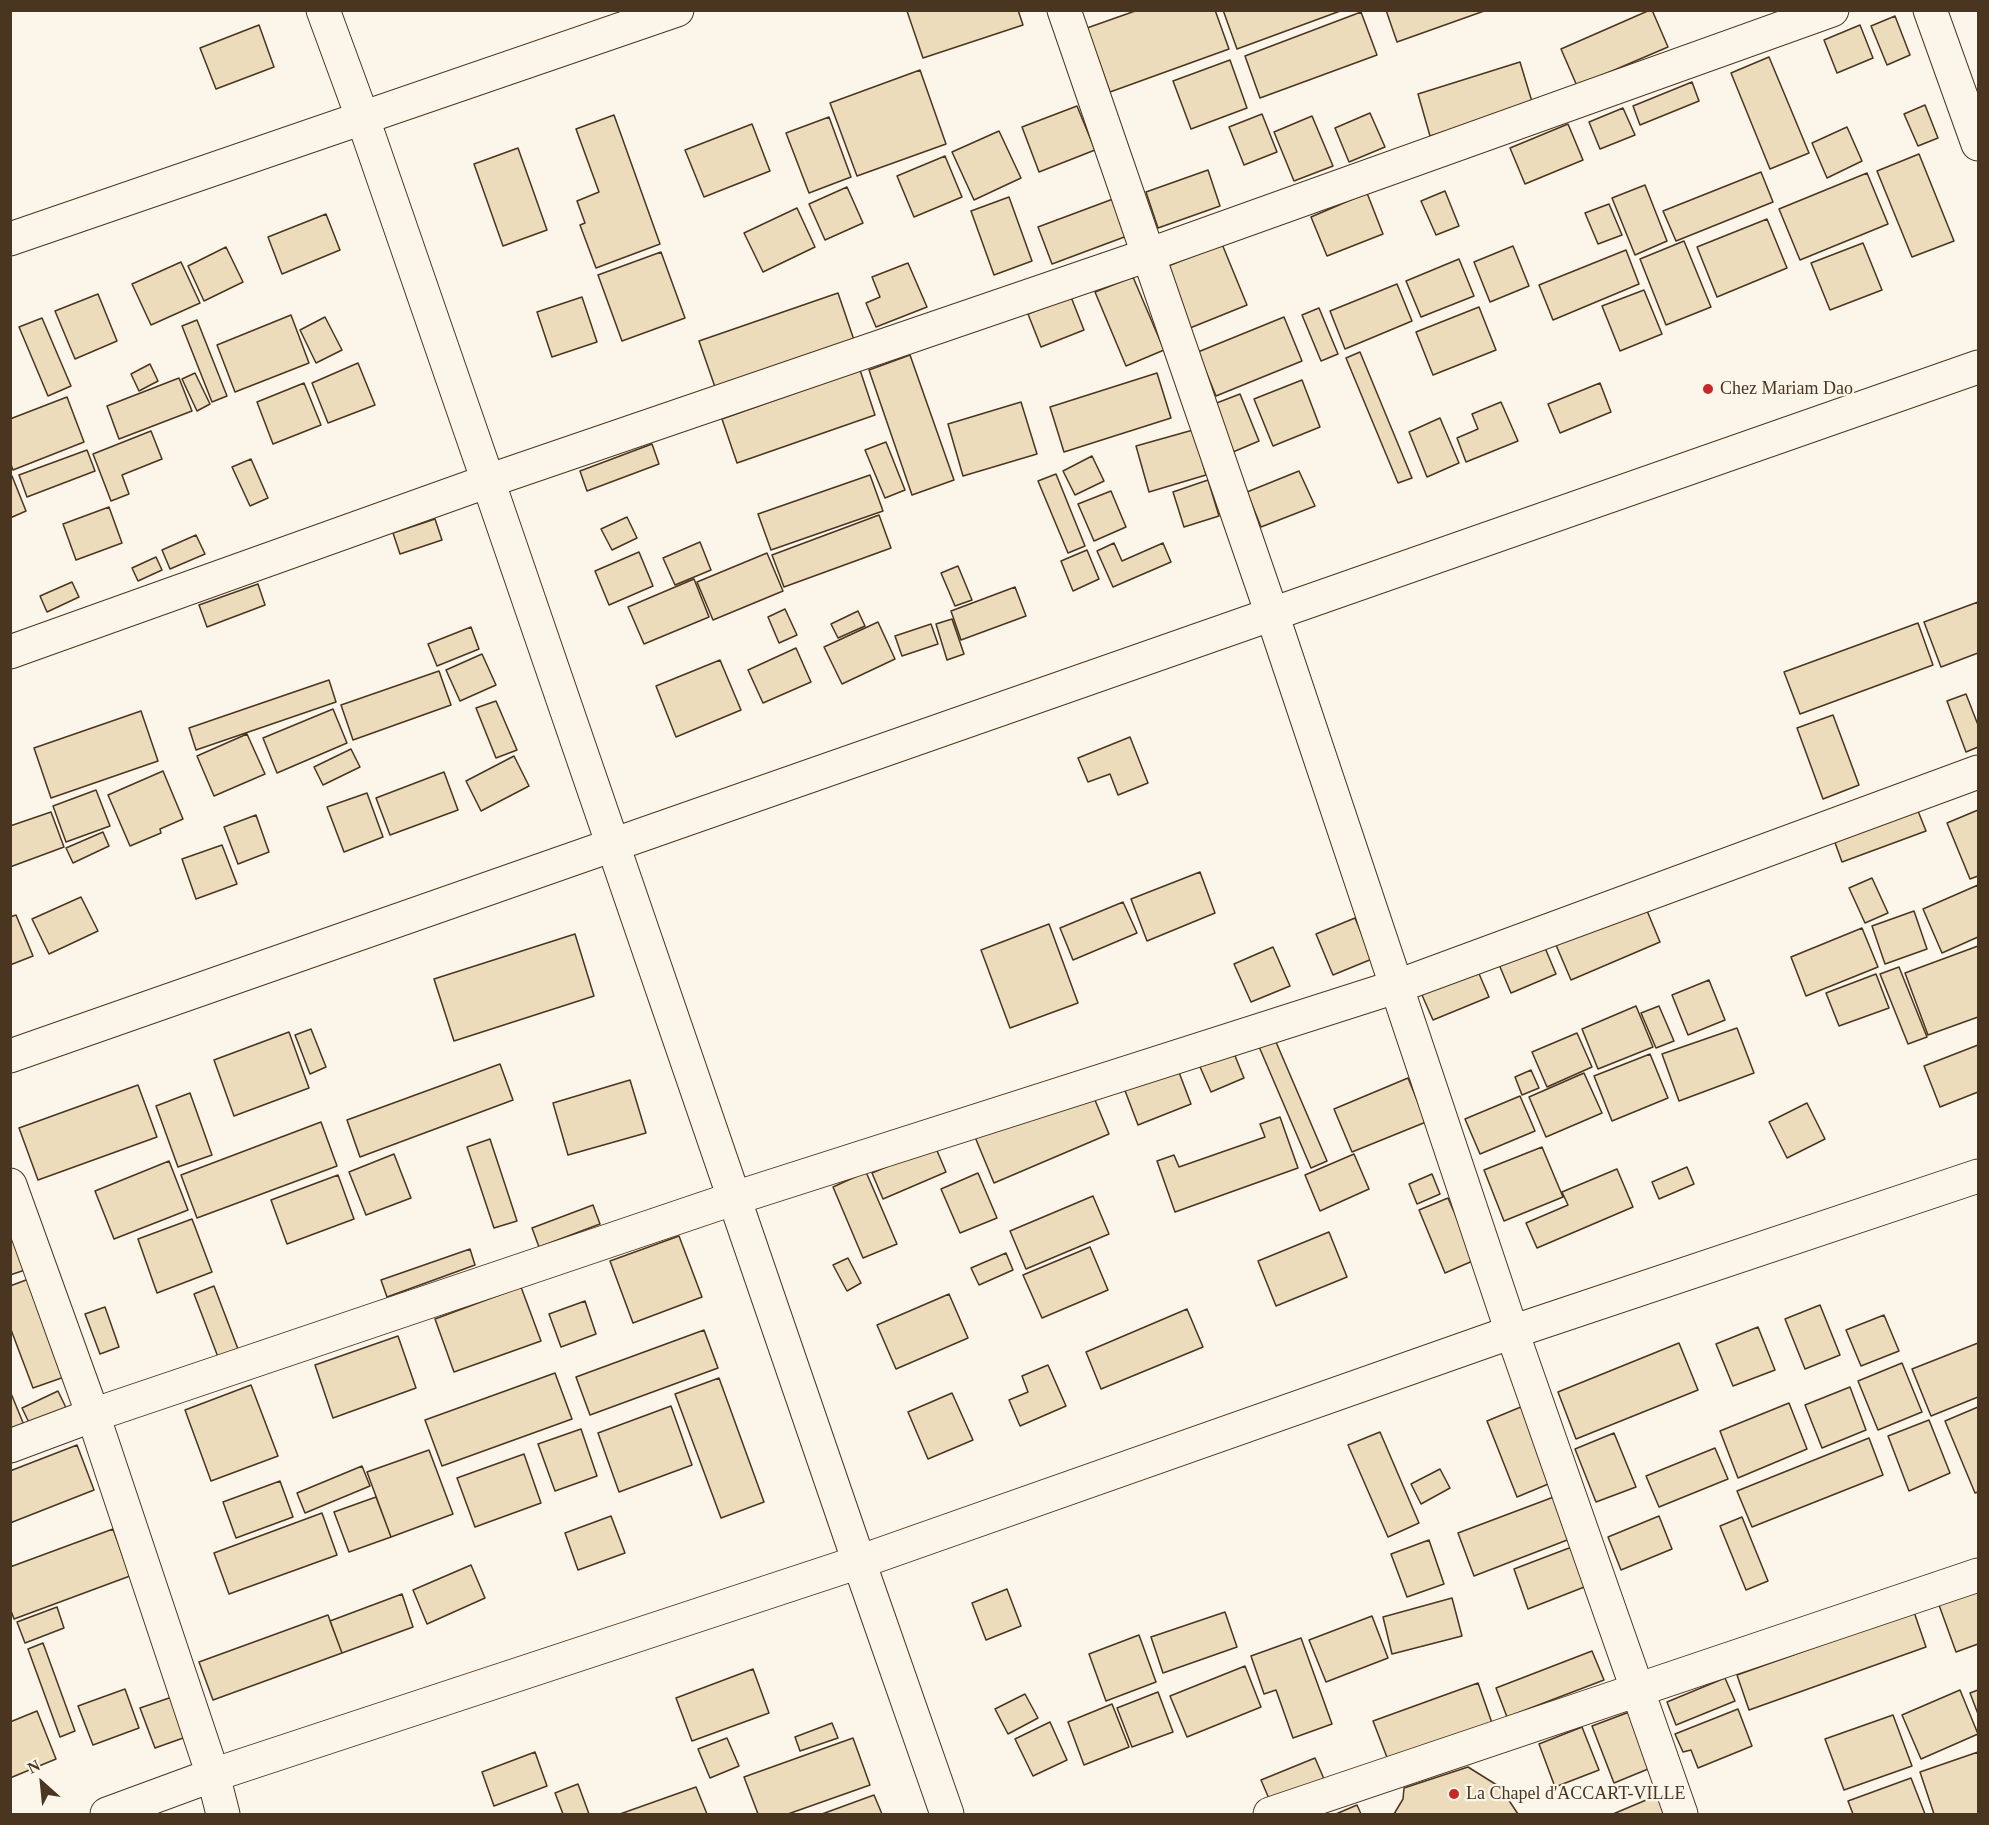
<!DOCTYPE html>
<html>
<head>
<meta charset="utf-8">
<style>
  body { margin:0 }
  #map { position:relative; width:1989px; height:1825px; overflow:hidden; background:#fbf6e9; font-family:"Times New Roman",serif }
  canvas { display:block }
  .frame { position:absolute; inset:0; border:12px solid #4a3520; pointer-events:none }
  .north { position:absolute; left:12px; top:1753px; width:60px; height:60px; -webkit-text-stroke:4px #fbf6e9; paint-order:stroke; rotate:333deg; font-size:16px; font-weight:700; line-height:24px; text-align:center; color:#4a3520 }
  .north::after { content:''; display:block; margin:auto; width:21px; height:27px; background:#4a3520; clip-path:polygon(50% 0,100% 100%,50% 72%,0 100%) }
</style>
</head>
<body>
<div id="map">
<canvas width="1989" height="1825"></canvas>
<div class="frame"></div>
<div class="north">N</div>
</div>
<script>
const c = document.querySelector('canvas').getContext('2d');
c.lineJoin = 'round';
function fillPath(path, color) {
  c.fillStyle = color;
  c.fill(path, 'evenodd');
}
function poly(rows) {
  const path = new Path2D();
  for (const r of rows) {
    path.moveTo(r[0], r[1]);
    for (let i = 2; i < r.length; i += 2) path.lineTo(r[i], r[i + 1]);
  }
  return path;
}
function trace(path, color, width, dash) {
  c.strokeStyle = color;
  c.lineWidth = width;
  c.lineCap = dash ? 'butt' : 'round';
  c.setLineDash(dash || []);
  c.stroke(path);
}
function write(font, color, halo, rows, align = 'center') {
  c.font = font + ' "Times New Roman",serif';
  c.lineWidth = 4.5;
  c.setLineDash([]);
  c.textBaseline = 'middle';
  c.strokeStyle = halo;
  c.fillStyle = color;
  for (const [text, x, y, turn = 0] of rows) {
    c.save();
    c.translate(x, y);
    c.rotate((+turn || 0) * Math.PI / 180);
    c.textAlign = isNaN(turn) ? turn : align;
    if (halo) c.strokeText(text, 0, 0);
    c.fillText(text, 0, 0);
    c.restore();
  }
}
const building = poly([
  [910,10,1018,10,1023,25,923,58,907,11,910,10],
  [1138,10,1215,10,1229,49,1110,92,1087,28,1138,10],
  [1223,10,1343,10,1237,49,1223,10],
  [1386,10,1487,10,1397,42,1386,10],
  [1650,10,1652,10,1668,47,1577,86,1561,49,1650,10],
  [1361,12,1377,55,1260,98,1245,56,1361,12],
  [1895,16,1910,55,1887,65,1871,26,1895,16],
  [259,25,274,67,216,89,200,48,259,25],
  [1860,25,1873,58,1837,73,1824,40,1860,25],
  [1769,57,1809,153,1770,169,1731,73,1769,57],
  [1230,60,1247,108,1191,129,1173,81,1230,60],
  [1520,62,1533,105,1430,136,1418,94,1520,62],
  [920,70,946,144,857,176,830,103,920,70],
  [1692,82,1699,101,1640,125,1633,106,1692,82],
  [1925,105,1938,138,1918,146,1904,114,1925,105],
  [1077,106,1095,150,1039,172,1022,127,1077,106],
  [1623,108,1635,135,1600,149,1589,122,1623,108],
  [1370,113,1385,147,1349,162,1335,128,1370,113],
  [1262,114,1277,152,1244,165,1229,127,1262,114],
  [614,115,660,244,596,268,580,225,585,223,577,201,599,192,576,129,614,115],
  [1312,116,1333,166,1294,181,1274,132,1312,116],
  [829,117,851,177,809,193,786,133,829,117],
  [752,124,770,171,704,197,685,150,752,124],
  [1568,124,1583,160,1525,184,1510,148,1568,124],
  [1847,127,1862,161,1827,178,1812,143,1847,127],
  [999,131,1021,178,974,200,952,152,999,131],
  [518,148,547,230,503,246,474,164,518,148],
  [1919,154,1954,241,1912,257,1877,171,1919,154],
  [945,156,962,197,914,217,897,176,945,156],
  [1208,170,1220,206,1158,228,1146,192,1208,170],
  [1761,172,1773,202,1676,241,1663,211,1761,172],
  [1867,173,1888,224,1800,260,1779,209,1867,173],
  [1645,185,1667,241,1635,255,1612,198,1645,185],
  [847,187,863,223,825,240,809,204,847,187],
  [1445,191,1459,226,1436,235,1421,201,1445,191],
  [1367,193,1383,234,1327,256,1311,217,1367,193],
  [1009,197,1032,261,994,275,971,211,1009,197],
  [1113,199,1127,236,1052,264,1038,227,1113,199],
  [1609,204,1622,235,1598,244,1585,213,1609,204],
  [797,208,815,247,763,272,744,233,797,208],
  [326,214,340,250,282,274,268,237,326,214],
  [1767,219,1787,268,1717,297,1697,247,1767,219],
  [1684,241,1711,307,1666,325,1640,259,1684,241],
  [1863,243,1882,290,1830,310,1811,263,1863,243],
  [1222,244,1247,305,1190,328,1166,267,1222,244],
  [1513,246,1529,286,1490,302,1474,262,1513,246],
  [226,247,243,282,204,301,188,266,226,247],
  [1626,250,1639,284,1553,320,1539,285,1626,250],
  [661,252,685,318,622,341,598,275,661,252],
  [1459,259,1474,296,1421,317,1406,281,1459,259],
  [181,262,200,303,151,325,132,284,181,262],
  [908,263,927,307,876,327,866,303,880,297,872,277,908,263],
  [1133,277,1164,350,1126,366,1095,292,1133,277],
  [1397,284,1412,321,1345,349,1330,311,1397,284],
  [1644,290,1662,334,1620,351,1602,306,1644,290],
  [838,293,854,340,715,387,699,341,838,293],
  [98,294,117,341,75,359,55,311,98,294],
  [582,297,597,342,552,357,537,312,582,297],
  [1071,297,1084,330,1041,347,1028,314,1071,297],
  [1479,307,1496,350,1433,375,1416,332,1479,307],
  [1319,308,1338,354,1321,361,1302,315,1319,308],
  [291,315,309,363,235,392,217,345,291,315],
  [325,317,342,350,316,363,300,330,325,317],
  [1284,317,1302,361,1216,396,1198,352,1284,317],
  [42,318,71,386,48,396,19,327,42,318],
  [197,320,227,396,212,402,182,326,197,320],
  [1360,352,1412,478,1398,483,1346,358,1360,352],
  [910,355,954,480,912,495,869,370,910,355],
  [358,363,375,405,328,423,312,383,358,363],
  [150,364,158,381,139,391,131,374,150,364],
  [860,370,875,415,737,463,722,419,860,370],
  [195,373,210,404,197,411,182,379,195,373],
  [1157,373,1171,418,1064,452,1050,407,1157,373],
  [179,378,192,411,119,439,107,406,179,378],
  [1302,380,1320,427,1273,446,1254,399,1302,380],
  [304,383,321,425,273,444,257,402,304,383],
  [1600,383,1611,412,1560,433,1548,404,1600,383],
  [1240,394,1259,441,1233,452,1214,404,1240,394],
  [67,397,84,442,13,470,10,462,10,419,67,397],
  [1021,402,1037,454,963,476,948,424,1021,402],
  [1501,402,1518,441,1466,462,1457,438,1478,429,1472,414,1501,402],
  [1440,418,1459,463,1427,477,1409,432,1440,418],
  [1193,430,1206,475,1149,492,1136,446,1193,430],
  [151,431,162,459,122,475,129,494,111,501,93,454,151,431],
  [886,442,905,490,885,498,865,450,886,442],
  [652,444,659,464,587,491,580,471,652,444],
  [87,450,95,471,27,497,19,475,87,450],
  [1092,456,1104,481,1075,495,1063,471,1092,456],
  [251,459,268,498,250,506,232,467,251,459],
  [1299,471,1315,506,1261,527,1247,492,1299,471],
  [1056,474,1085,546,1068,553,1038,481,1056,474],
  [870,475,883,511,771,550,758,514,870,475],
  [12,476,26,511,10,518,10,477,12,476],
  [1208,480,1219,516,1184,527,1173,492,1208,480],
  [1111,491,1126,527,1094,541,1078,504,1111,491],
  [109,507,122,543,76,560,63,524,109,507],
  [879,515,891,548,784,587,772,555,879,515],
  [627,517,637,538,612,550,601,529,627,517],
  [435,519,442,540,400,554,393,533,435,519],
  [196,535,205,554,170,569,162,550,196,535],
  [700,542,711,570,675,585,663,558,700,542],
  [1114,543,1122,561,1163,543,1171,562,1113,587,1097,551,1114,543],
  [1087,550,1099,579,1073,591,1061,561,1087,550],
  [639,552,653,586,609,605,595,571,639,552],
  [767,553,783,591,713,620,697,582,767,553],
  [156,557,162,570,138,581,132,568,156,557],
  [958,566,972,600,955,606,941,573,958,566],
  [694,579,709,617,644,644,628,607,694,579],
  [72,582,79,597,47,612,40,596,72,582],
  [258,584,265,605,207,627,199,605,258,584],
  [1015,587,1026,616,961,640,951,611,1015,587],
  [1978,602,1978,653,1941,667,1924,622,1978,602],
  [785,609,797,635,779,643,768,617,785,609],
  [858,611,865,626,838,638,831,624,858,611],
  [952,619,964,654,947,660,936,624,952,619],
  [878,622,895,659,842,684,824,647,878,622],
  [1918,623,1933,665,1800,714,1784,672,1918,623],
  [931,624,938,644,902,656,895,636,931,624],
  [471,627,479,649,437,666,428,644,471,627],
  [796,648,811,682,763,703,748,670,796,648],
  [482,654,496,685,460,701,446,670,482,654],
  [720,660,741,710,676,737,656,686,720,660],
  [439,671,451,705,353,740,341,705,439,671],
  [329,680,336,702,196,750,189,728,329,680],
  [1966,694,1978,725,1978,747,1966,752,1947,701,1966,694],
  [496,701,517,750,496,758,476,708,496,701],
  [333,709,347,743,277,773,263,738,333,709],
  [141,711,158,761,51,798,34,748,141,711],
  [1833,715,1859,785,1823,799,1797,728,1833,715],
  [247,734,265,774,214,796,197,756,247,734],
  [1130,737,1148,783,1118,795,1110,774,1088,782,1078,758,1130,737],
  [351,749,360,767,323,785,314,767,351,749],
  [514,756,529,786,481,811,466,781,514,756],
  [163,771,183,819,160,829,161,833,130,846,108,795,163,771],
  [444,772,458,810,390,835,376,798,444,772],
  [96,790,110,826,66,842,53,806,96,790],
  [367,793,383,837,344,852,327,807,367,793],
  [1916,806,1926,831,1842,862,1833,837,1916,806],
  [1978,810,1978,876,1970,879,1947,823,1978,810],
  [51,812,64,847,10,867,10,826,51,812],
  [256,815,269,852,238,864,224,827,256,815],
  [103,832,109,846,73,863,66,848,103,832],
  [222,845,237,884,196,899,182,859,222,845],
  [1200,872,1215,913,1147,941,1131,899,1200,872],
  [1872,878,1888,913,1865,923,1849,888,1872,878],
  [1978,885,1978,937,1942,953,1923,909,1978,885],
  [81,897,98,931,49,954,32,919,81,897],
  [1643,901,1660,942,1571,980,1553,938,1643,901],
  [1123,902,1137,933,1073,960,1060,928,1123,902],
  [1914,911,1927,949,1885,964,1872,926,1914,911],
  [16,915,33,956,10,965,10,917,16,915],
  [1355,918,1372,959,1333,975,1316,934,1355,918],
  [1049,924,1078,1003,1010,1028,981,950,1049,924],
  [1862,928,1878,967,1806,996,1791,957,1862,928],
  [575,934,594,996,454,1041,434,979,575,934],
  [1540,936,1556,974,1511,993,1495,955,1540,936],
  [1978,946,1978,1017,1928,1035,1905,973,1978,946],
  [1273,947,1290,986,1251,1002,1234,964,1273,947],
  [1474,962,1489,997,1433,1020,1418,986,1474,962],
  [1899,967,1927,1037,1908,1044,1880,974,1899,967],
  [1876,974,1889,1008,1839,1026,1826,993,1876,974],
  [1709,980,1725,1020,1688,1035,1672,995,1709,980],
  [1636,1006,1653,1047,1598,1069,1582,1029,1636,1006],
  [1659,1006,1674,1041,1656,1048,1641,1013,1659,1006],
  [1737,1028,1754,1073,1679,1101,1662,1054,1737,1028],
  [311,1029,326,1067,310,1074,295,1035,311,1029],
  [289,1032,309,1088,234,1116,214,1060,289,1032],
  [1577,1033,1592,1067,1547,1087,1532,1052,1577,1033],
  [1273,1035,1327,1161,1311,1168,1257,1042,1273,1035],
  [1978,1045,1978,1092,1940,1107,1924,1066,1978,1045],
  [1231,1046,1244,1078,1211,1092,1197,1060,1231,1046],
  [1650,1054,1668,1098,1612,1121,1594,1076,1650,1054],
  [500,1064,513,1100,360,1157,347,1120,500,1064],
  [1177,1067,1191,1104,1138,1125,1124,1088,1177,1067],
  [1531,1070,1539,1088,1522,1095,1515,1077,1531,1070],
  [1584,1073,1602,1113,1546,1137,1529,1097,1584,1073],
  [1408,1078,1426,1122,1352,1152,1334,1109,1408,1078],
  [630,1080,646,1133,568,1155,553,1103,630,1080],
  [138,1085,157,1137,38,1180,19,1128,138,1085],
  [1090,1088,1109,1134,994,1183,975,1137,1090,1088],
  [190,1093,212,1155,178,1167,156,1106,190,1093],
  [1520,1096,1535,1131,1480,1154,1465,1119,1520,1096],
  [1807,1103,1825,1139,1787,1158,1769,1122,1807,1103],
  [1280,1117,1298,1168,1175,1212,1157,1161,1174,1155,1179,1167,1265,1137,1260,1124,1280,1117],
  [321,1122,337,1166,197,1218,181,1175,321,1122],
  [490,1139,517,1221,494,1228,467,1147,490,1139],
  [935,1146,946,1172,883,1199,872,1173,935,1146],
  [1542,1147,1563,1197,1504,1221,1484,1170,1542,1147],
  [394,1154,411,1198,366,1215,349,1172,394,1154],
  [1354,1154,1369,1189,1320,1211,1305,1175,1354,1154],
  [169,1161,188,1210,114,1239,95,1191,169,1161],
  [1687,1167,1694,1184,1659,1199,1652,1182,1687,1167],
  [1617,1169,1633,1207,1537,1248,1526,1223,1568,1205,1562,1192,1617,1169],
  [866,1172,897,1244,863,1258,833,1187,866,1172],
  [978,1173,997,1218,960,1233,941,1189,978,1173],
  [1432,1174,1440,1194,1417,1204,1409,1184,1432,1174],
  [338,1175,354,1219,287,1244,271,1200,338,1175],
  [1093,1196,1109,1234,1026,1269,1010,1231,1093,1196],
  [1448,1198,1475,1260,1445,1273,1419,1210,1448,1198],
  [593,1205,600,1224,539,1247,532,1228,593,1205],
  [192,1219,212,1272,157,1293,138,1239,192,1219],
  [10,1223,31,1268,10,1275,10,1223],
  [1329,1232,1347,1277,1276,1306,1258,1261,1329,1232],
  [679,1236,702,1297,633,1323,610,1261,679,1236],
  [1090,1247,1108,1290,1042,1318,1023,1275,1090,1247],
  [470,1249,475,1265,387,1297,381,1280,470,1249],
  [1006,1253,1013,1270,979,1285,971,1268,1006,1253],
  [848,1258,861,1283,847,1291,833,1265,848,1258],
  [34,1277,70,1375,33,1388,10,1327,10,1286,34,1277],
  [214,1286,238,1349,218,1357,194,1294,214,1286],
  [521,1287,541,1341,454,1372,435,1319,521,1287],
  [949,1294,968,1338,896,1369,877,1325,949,1294],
  [585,1301,596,1334,561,1347,549,1314,585,1301],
  [1820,1305,1840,1355,1805,1369,1785,1319,1820,1305],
  [105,1307,119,1347,100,1354,85,1314,105,1307],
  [1187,1309,1203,1347,1101,1389,1086,1352,1187,1309],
  [1884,1315,1899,1351,1861,1366,1846,1330,1884,1315],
  [1758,1327,1775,1370,1733,1386,1716,1344,1758,1327],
  [704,1330,718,1368,590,1415,576,1377,704,1330],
  [398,1336,416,1388,333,1418,315,1365,398,1336],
  [1679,1343,1698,1390,1576,1439,1558,1392,1679,1343],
  [1978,1343,1978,1397,1931,1416,1912,1369,1978,1343],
  [1902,1363,1922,1412,1878,1430,1858,1381,1902,1363],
  [1048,1365,1066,1406,1020,1426,1009,1400,1028,1392,1022,1376,1048,1365],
  [555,1373,572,1419,442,1466,425,1420,555,1373],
  [719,1378,764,1502,721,1518,675,1394,719,1378],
  [251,1385,278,1456,211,1481,185,1410,251,1385],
  [1850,1387,1866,1430,1822,1448,1805,1405,1850,1387],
  [10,1391,24,1425,10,1431,10,1391],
  [58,1391,69,1414,33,1431,22,1408,58,1391],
  [952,1393,973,1440,928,1459,908,1412,952,1393],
  [1789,1403,1807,1449,1738,1478,1720,1431,1789,1403],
  [1528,1404,1558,1480,1517,1497,1487,1421,1528,1404],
  [671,1406,692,1465,619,1492,598,1433,671,1406],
  [1978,1407,1978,1492,1975,1493,1945,1421,1978,1407],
  [1929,1420,1950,1473,1909,1491,1888,1436,1929,1420],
  [581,1429,597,1476,555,1491,538,1444,581,1429],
  [1380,1432,1419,1523,1388,1537,1348,1445,1380,1432],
  [1614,1433,1636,1487,1596,1502,1575,1449,1614,1433],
  [1869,1438,1883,1475,1752,1527,1737,1491,1869,1438],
  [77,1445,94,1490,10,1523,10,1471,77,1445],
  [1715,1448,1728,1479,1659,1507,1646,1476,1715,1448],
  [429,1450,453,1514,391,1537,367,1472,429,1450],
  [524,1454,541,1503,475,1527,457,1478,524,1454],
  [362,1466,370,1486,305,1513,297,1493,362,1466],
  [1440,1469,1450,1488,1421,1504,1411,1484,1440,1469],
  [280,1481,293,1517,236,1538,223,1502,280,1481],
  [1559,1495,1575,1537,1474,1576,1458,1533,1559,1495],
  [376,1497,391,1537,349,1552,334,1512,376,1497],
  [322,1513,337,1555,229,1594,214,1553,322,1513],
  [611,1516,625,1553,578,1570,565,1533,611,1516],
  [1659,1516,1672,1549,1621,1570,1608,1537,1659,1516],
  [1742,1517,1768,1581,1746,1590,1720,1526,1742,1517],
  [113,1529,130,1576,14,1619,10,1608,10,1567,113,1529],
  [1429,1540,1444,1584,1407,1597,1391,1554,1429,1540],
  [1577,1545,1592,1584,1528,1609,1514,1569,1577,1545],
  [471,1565,485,1598,427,1624,413,1590,471,1565],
  [1007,1589,1021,1626,986,1640,972,1603,1007,1589],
  [1978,1591,1978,1644,1956,1652,1939,1605,1978,1591],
  [402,1594,413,1627,342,1653,330,1621,402,1594],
  [1452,1598,1462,1636,1392,1654,1383,1617,1452,1598],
  [57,1607,64,1628,25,1643,17,1622,57,1607],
  [1225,1612,1237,1647,1163,1673,1151,1637,1225,1612],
  [1914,1612,1926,1647,1749,1710,1737,1675,1914,1612],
  [328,1615,342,1653,213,1700,199,1662,328,1615],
  [1372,1616,1388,1658,1326,1682,1309,1640,1372,1616],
  [1139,1635,1156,1682,1106,1701,1089,1654,1139,1635],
  [1301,1638,1332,1724,1293,1738,1276,1690,1264,1694,1251,1656,1301,1638],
  [43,1643,75,1731,60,1737,28,1649,43,1643],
  [1592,1651,1604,1680,1507,1717,1496,1688,1592,1651],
  [1245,1666,1261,1707,1187,1737,1170,1696,1245,1666],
  [753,1669,769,1713,692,1741,676,1698,753,1669],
  [1725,1678,1735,1701,1676,1725,1667,1702,1725,1678],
  [1478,1683,1492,1723,1388,1760,1373,1721,1478,1683],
  [125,1689,139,1728,93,1745,78,1706,125,1689],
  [1960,1690,1978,1734,1921,1759,1902,1715,1960,1690],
  [1978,1690,1978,1714,1970,1693,1978,1690],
  [1158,1692,1173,1732,1132,1747,1117,1708,1158,1692],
  [1025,1694,1038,1718,1008,1734,995,1709,1025,1694],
  [172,1697,186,1737,155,1748,140,1708,172,1697],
  [1112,1704,1129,1747,1084,1765,1068,1722,1112,1704],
  [1738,1709,1752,1746,1698,1768,1691,1750,1683,1752,1675,1734,1738,1709],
  [37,1711,56,1759,10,1778,10,1722,37,1711],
  [1632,1711,1653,1767,1614,1783,1592,1726,1632,1711],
  [1893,1715,1912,1766,1844,1790,1825,1739,1893,1715],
  [1050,1722,1067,1760,1033,1776,1015,1739,1050,1722],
  [832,1723,838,1738,800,1751,795,1737,832,1723],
  [1582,1727,1599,1770,1555,1787,1539,1744,1582,1727],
  [727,1738,739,1766,710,1778,698,1749,727,1738],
  [853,1738,870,1785,788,1814,758,1814,744,1777,853,1738],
  [535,1752,547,1786,494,1806,482,1772,535,1752],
  [1978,1752,1978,1814,1934,1814,1920,1772,1978,1752],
  [1315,1758,1324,1779,1270,1801,1261,1780,1315,1758],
  [1468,1767,1500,1787,1518,1814,1394,1814,1403,1799,1404,1788,1468,1767],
  [1911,1778,1925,1814,1853,1814,1848,1801,1911,1778],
  [578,1784,589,1814,563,1814,555,1793,578,1784],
  [696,1787,707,1814,620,1814,696,1787],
  [874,1795,882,1814,822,1814,874,1795],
  [1658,1795,1667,1814,1613,1814,1658,1795],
  [1357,1805,1361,1814,1336,1814,1357,1805]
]);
fillPath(building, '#ecdcbc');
trace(building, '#4a3520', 1.5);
const street = poly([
  [323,10,363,119,488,481,859,1562,947,1814],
  [1064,10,1272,614,1512,1332,1681,1814],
  [1930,10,1978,144],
  [10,239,677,10],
  [10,652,488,481,1148,255,1832,10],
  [10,1056,1978,367],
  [10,1185,93,1415,213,1775,223,1814],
  [10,1446,93,1415,735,1198,1398,986,1978,772],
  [107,1814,213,1775,859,1562,1512,1332,1978,1176],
  [1270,1814,1978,1575]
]);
trace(street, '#4a3520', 35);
trace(street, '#fbf6e9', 33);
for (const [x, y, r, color] of [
  [1708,389,6,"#c62828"],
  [1454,1794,6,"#c62828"]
]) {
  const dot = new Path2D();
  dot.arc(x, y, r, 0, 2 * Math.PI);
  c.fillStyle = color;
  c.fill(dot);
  trace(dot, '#fbf6e9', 2);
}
write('18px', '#4a3520', '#fbf6e9', [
  ["Chez Mariam Dao",1720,389],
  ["La Chapel d'ACCART-VILLE",1466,1794]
], 'left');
</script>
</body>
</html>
